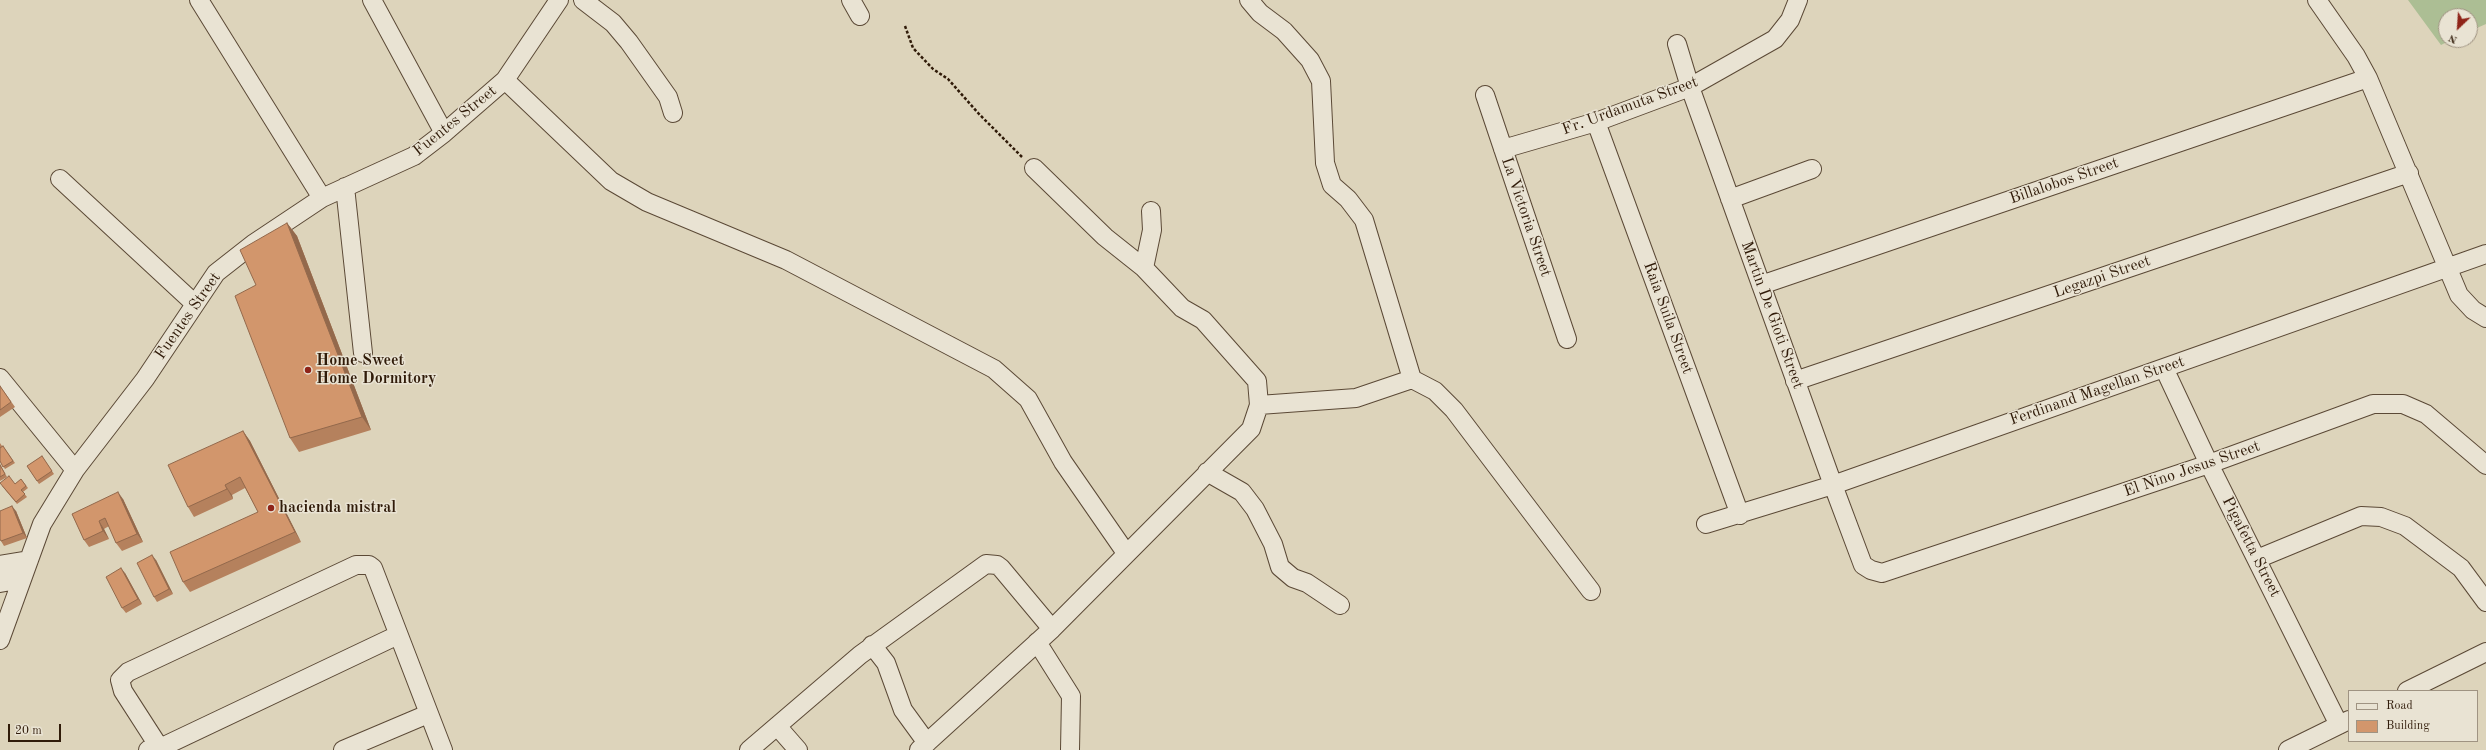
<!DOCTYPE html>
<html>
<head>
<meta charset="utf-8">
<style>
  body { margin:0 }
  #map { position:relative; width:2486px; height:750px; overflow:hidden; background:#ddd4bb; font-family:"Old Standard TT",serif }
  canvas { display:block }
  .legend { position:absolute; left:2348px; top:690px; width:130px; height:52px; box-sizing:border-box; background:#e9e3d3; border:1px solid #9f9382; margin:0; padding:5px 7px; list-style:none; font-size:12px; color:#301b09 }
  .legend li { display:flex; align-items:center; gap:8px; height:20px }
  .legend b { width:20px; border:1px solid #9f9382 }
  .north { position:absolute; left:2438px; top:8px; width:40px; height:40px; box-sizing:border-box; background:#e9e3d3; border:1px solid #9f9382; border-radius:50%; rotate:205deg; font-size:11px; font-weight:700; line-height:16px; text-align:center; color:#301b09 }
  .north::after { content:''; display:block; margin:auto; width:14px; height:18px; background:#8f2418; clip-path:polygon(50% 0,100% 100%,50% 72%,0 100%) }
  .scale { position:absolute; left:8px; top:724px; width:53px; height:18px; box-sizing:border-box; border:2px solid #301b09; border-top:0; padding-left:5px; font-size:12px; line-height:14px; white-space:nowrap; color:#301b09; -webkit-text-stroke:3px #e9e3d3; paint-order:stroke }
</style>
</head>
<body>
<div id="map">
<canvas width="2486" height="750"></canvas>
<ul class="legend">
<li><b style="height:5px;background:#e9e3d3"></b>Road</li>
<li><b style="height:11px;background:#d2966c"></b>Building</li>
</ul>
<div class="north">N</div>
<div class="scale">20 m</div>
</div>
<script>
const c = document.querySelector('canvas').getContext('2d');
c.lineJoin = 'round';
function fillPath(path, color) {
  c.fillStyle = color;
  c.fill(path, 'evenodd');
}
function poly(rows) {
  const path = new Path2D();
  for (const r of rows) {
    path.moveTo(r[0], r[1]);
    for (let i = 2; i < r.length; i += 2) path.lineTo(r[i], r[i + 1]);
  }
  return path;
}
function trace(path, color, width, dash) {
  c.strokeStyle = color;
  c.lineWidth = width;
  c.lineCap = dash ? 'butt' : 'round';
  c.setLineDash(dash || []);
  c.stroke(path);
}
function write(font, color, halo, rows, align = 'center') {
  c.font = font + ' "Old Standard TT",serif';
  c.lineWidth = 3;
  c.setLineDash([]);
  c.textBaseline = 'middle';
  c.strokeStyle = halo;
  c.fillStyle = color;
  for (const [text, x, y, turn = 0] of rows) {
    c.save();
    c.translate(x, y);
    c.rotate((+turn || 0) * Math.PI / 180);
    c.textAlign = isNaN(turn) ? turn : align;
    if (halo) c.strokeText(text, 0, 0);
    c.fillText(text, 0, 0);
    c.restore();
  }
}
fillPath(poly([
  [2408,0,2486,0,2486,24,2470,31,2470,16,2446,16,2446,40,2451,40,2441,45]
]), '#acbe94');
const minor = poly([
  [199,0,322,198],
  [372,0,444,133],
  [583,0,613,23,629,42,668,97,673,113],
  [851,0,860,16],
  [1249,0,1260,13,1284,31,1310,60,1321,81,1325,163,1332,185,1348,199,1364,220,1412,379],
  [2317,0,2356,56,2368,78,2459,295,2473,310,2486,318],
  [1677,44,1690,87,1833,485,1863,565,1871,570,1882,573,2209,464,2373,404,2403,404,2426,414,2486,465],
  [505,80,611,181,647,202,786,260,994,369,1028,399,1063,462,1126,553],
  [1485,95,1567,339],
  [1596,122,1740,515],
  [1503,149,1596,122,1690,87,1775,39,1790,20,1798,0],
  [60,179,195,304],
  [345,187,363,353],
  [1730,199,1812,169],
  [1144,268,1152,230,1151,211],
  [1761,285,2368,78],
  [2164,368,2209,464,2339,725],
  [0,378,75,470],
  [1795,381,2409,173],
  [1259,405,1356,398,1412,379,1435,391,1454,410,1591,591],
  [1207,472,1242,492,1255,509,1273,544,1280,567,1293,578,1307,583,1340,605],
  [1706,524,1833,485,2486,254],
  [2257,559,2361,516,2381,517,2405,526,2461,568,2486,602],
  [0,565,29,560],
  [0,583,22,579],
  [0,640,42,524,75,470,145,379,216,273,253,244,322,198,414,156,444,133,505,80,559,0],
  [1037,642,1071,696,1070,750],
  [872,645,886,663,903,710,927,743],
  [2407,691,2486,652],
  [777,726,798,750],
  [148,750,160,748,398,635],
  [161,750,123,691,120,680,128,672,356,565,369,565,373,568,443,750],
  [343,750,428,714],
  [749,750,860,655,986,564,997,565,1001,568,1052,629],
  [919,750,1052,629,1251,429,1259,405,1257,381,1203,320,1182,308,1144,268,1105,237,1034,168],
  [2288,750,2349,720]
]);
trace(minor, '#5b4936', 20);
trace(poly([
  [905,26,913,48,933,69,948,79,979,114,1022,157]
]), '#301b09', 2.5, [3, 2]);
trace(minor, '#e9e3d3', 18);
fillPath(poly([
  [287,223,297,236,371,430,299,452,290,438,256,285],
  [0,386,15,407,0,417],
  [243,431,250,441,301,542,190,592,183,582,258,512,245,488,232,495,233,499,194,517,188,507],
  [0,443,2,446,3,446,15,463,5,469,0,461],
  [42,456,54,474,39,484,27,466],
  [0,464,7,477,0,481],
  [21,479,28,488,23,492,27,497,17,504,2,486,15,484],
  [123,499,143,542,122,551,116,543,109,526,104,529,109,539,89,547,84,540,72,514],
  [16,511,27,538,4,546,1,541],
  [156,560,173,594,157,602,154,597],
  [125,573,142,604,126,613,122,608]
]), '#b5815d');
fillPath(poly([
  [287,223,297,236,371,430,362,417],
  [243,431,250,441,301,542,295,532],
  [225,485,232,495,233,499,227,489],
  [118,492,123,499,143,542,137,534],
  [12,506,16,511,27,538,23,533],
  [99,521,104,529,109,539,103,531],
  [152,555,156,560,173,594,169,589],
  [121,568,125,573,142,604,138,599]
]), '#93694c');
const building = poly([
  [287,223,362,417,290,438,235,296,256,285,240,250,287,223],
  [0,386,11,402,0,410,0,386],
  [243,431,295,532,183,582,170,552,258,512,240,477,225,485,227,489,188,507,168,465,243,431],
  [3,446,13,461,3,467,0,461,0,448,3,446],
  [42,456,52,471,37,481,27,466,42,456],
  [0,465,5,474,0,477,0,465],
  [9,476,15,484,21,479,26,486,21,490,25,494,16,502,0,483,9,476],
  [118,492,137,534,116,543,105,518,99,521,103,531,84,540,72,514,118,492],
  [12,506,23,533,1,541,0,539,0,511,12,506],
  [152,555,169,589,154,597,137,563,152,555],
  [121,568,138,599,122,608,106,577,121,568]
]);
fillPath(building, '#d2966c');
trace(building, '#93694c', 1);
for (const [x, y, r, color] of [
  [308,370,4,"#8f2418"],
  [271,508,4,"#8f2418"]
]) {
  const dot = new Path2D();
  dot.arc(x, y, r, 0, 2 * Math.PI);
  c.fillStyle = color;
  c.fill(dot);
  trace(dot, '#e9e3d3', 1.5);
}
write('16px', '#301b09', '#e9e3d3', [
  ["Fr. Urdamuta Street",1630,106,-20],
  ["Fuentes Street",455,121,-39],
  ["Billalobos Street",2064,181,-19],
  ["La Victoria Street",1526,217,71],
  ["Legazpi Street",2102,277,-19],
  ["Martin De Gioti Street",1772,315,70],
  ["Fuentes Street",188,316,-55],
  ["Raia Suila Street",1668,318,70],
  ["Ferdinand Magellan Street",2097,391,-19],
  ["El Nino Jesus Street",2192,469,-19],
  ["Pigafetta Street",2251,547,63]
]);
write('bold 16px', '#301b09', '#e9e3d3', [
  ["Home Sweet",316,361],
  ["Home Dormitory",316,379],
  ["hacienda mistral",279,508]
], 'left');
</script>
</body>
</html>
